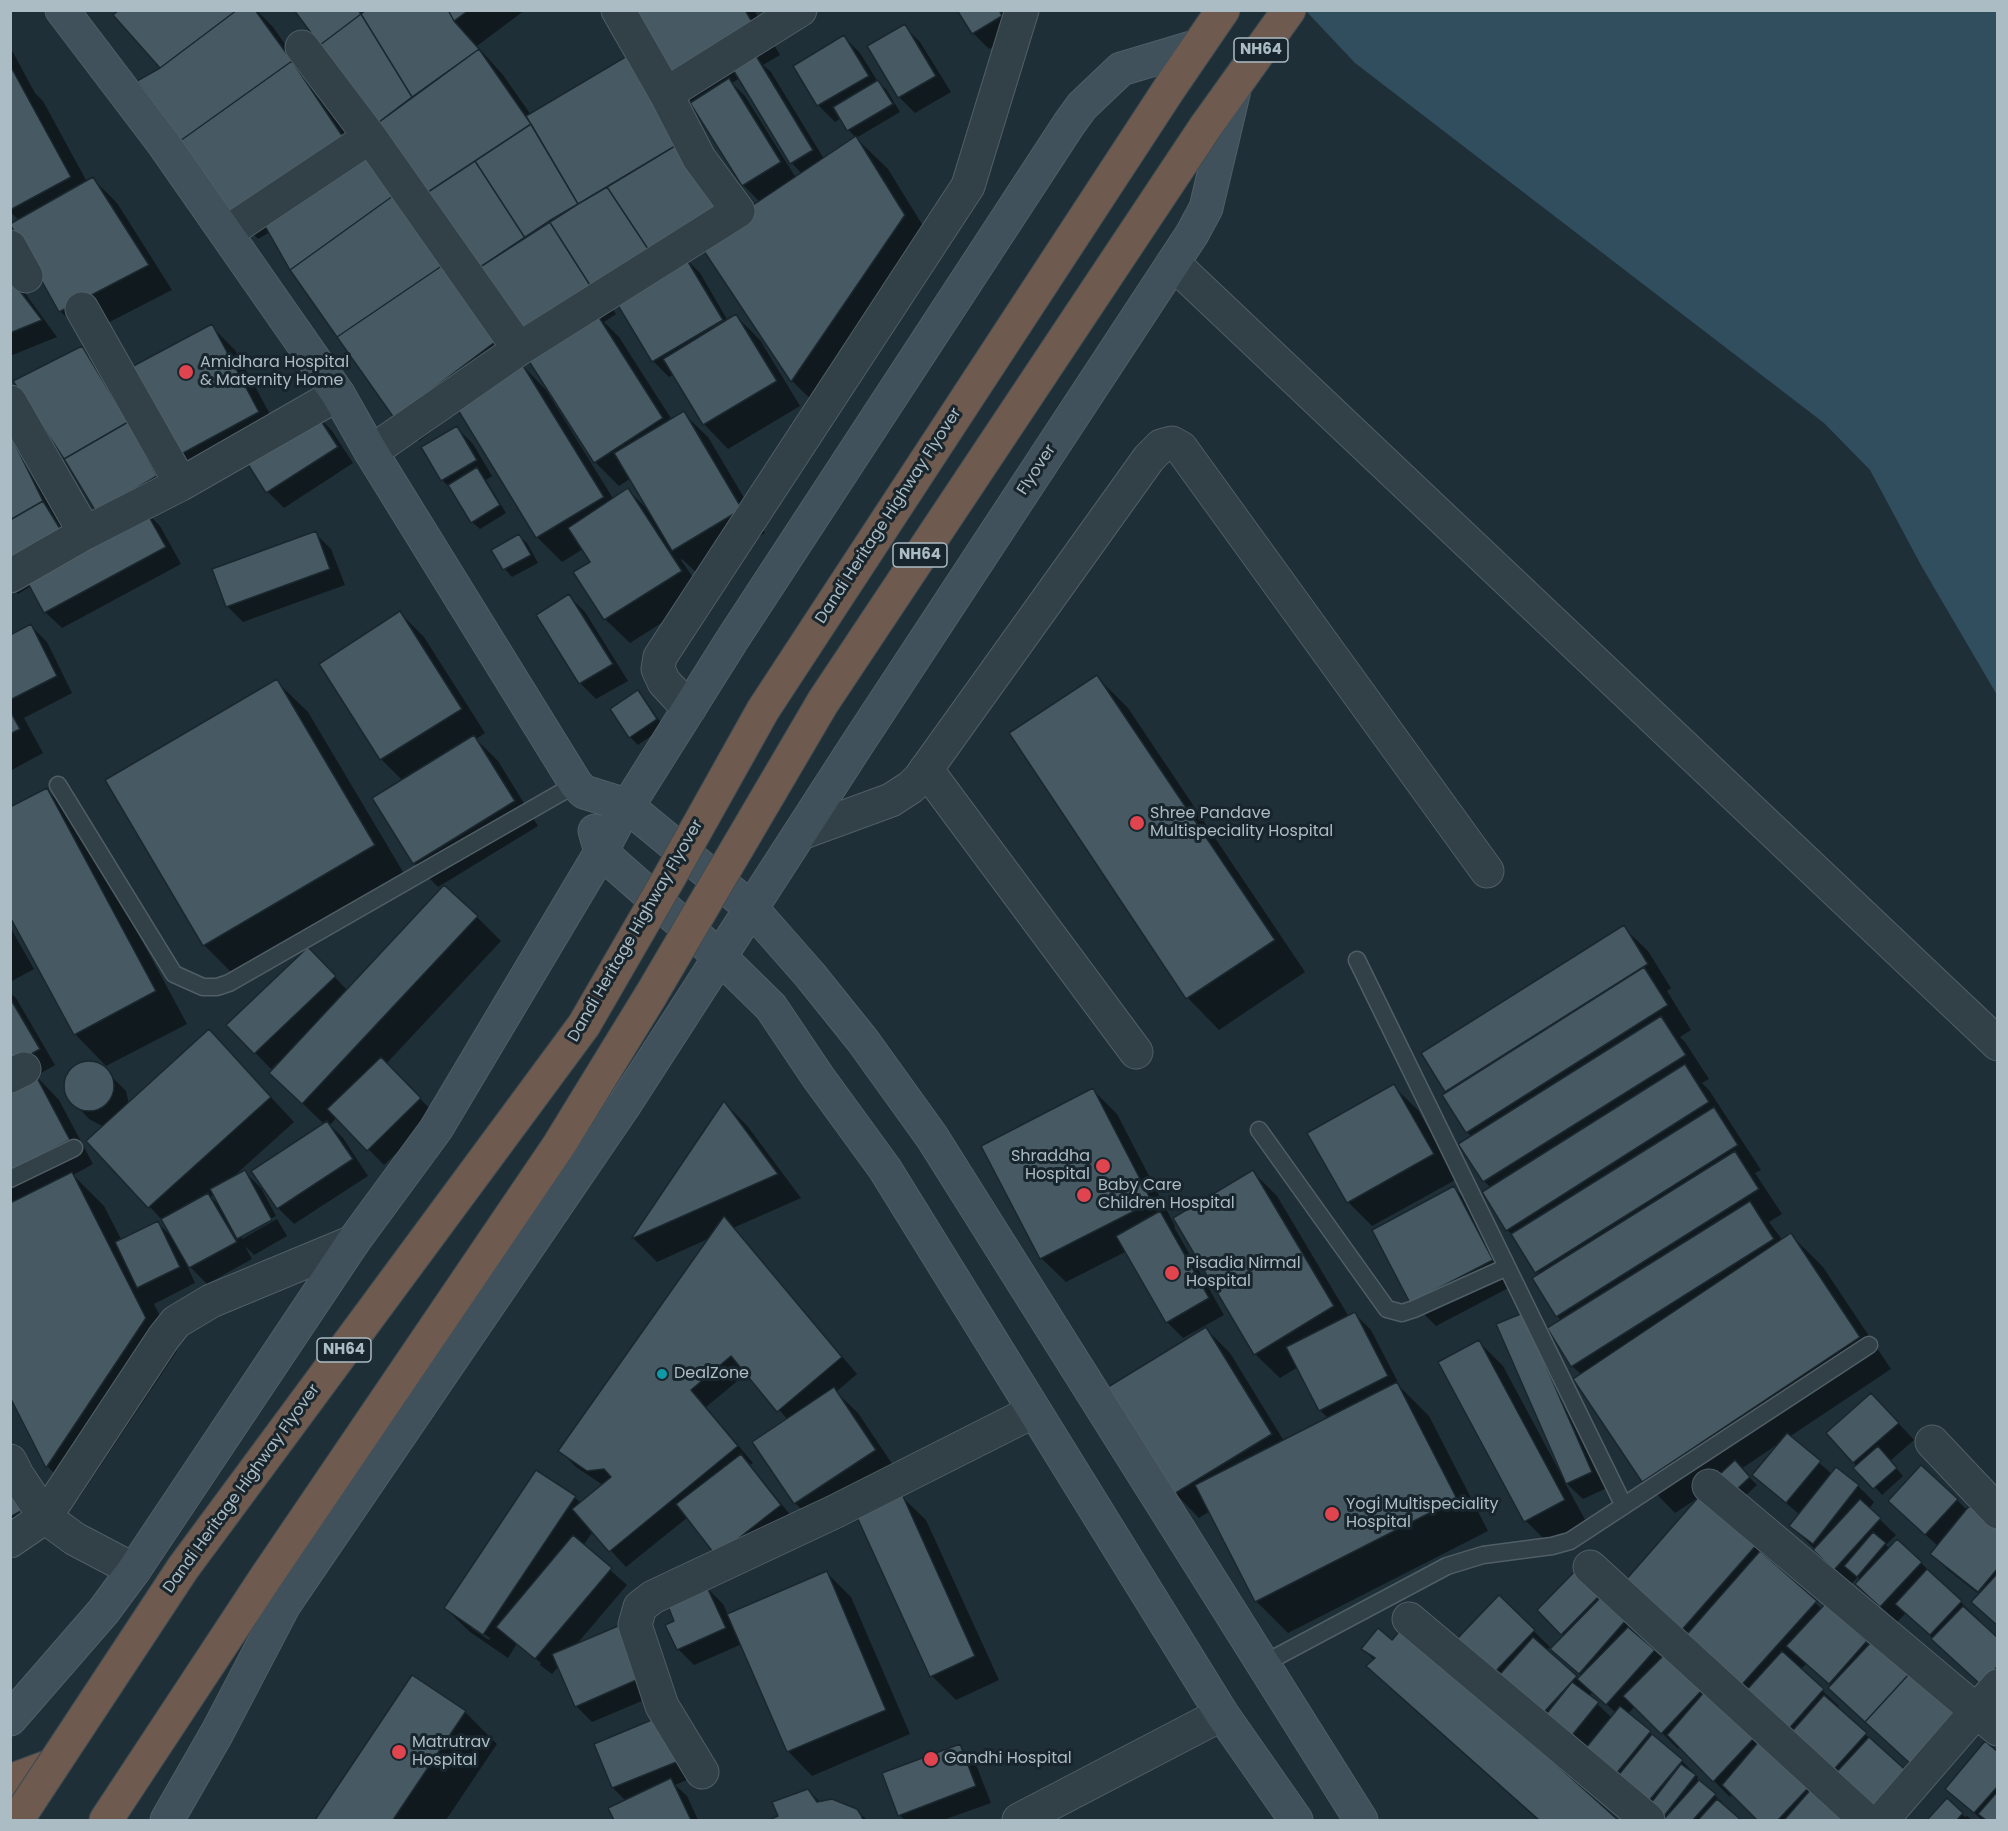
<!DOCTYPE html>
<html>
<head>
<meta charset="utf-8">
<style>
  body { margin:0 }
  #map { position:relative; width:2008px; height:1831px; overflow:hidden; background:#1f2f37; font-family:Poppins,sans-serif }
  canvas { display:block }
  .frame { position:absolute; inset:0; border:12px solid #acbcc5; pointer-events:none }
</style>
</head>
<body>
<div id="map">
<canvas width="2008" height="1831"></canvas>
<div class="frame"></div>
</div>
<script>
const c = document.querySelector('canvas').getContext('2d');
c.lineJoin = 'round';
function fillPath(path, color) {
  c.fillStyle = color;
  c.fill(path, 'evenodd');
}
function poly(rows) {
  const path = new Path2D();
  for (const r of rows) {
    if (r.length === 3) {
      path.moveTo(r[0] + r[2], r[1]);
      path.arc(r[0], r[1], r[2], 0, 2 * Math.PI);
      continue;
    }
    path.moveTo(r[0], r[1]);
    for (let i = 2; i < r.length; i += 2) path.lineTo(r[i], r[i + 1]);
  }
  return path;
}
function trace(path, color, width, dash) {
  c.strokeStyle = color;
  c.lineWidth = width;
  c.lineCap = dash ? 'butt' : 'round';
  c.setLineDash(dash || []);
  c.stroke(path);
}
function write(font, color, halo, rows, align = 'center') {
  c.font = font + ' Poppins,sans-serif';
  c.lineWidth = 6;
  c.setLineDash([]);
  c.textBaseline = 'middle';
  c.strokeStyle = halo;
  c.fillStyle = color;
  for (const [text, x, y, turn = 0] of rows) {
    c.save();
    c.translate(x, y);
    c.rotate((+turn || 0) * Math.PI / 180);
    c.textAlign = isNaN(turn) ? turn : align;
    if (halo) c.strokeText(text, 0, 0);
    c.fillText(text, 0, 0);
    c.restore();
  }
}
fillPath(poly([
  [1306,11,1997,11,1997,695,1922,567,1870,470,1824,423,1355,63]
]), '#304e5e');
fillPath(poly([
  [113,10,256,10,273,27,364,159,521,364,546,390,614,500,628,490,649,511,631,478,619,486,595,462,536,349,296,10,525,10,477,46,503,75,531,115,627,58,729,222,760,202,743,185,693,103,670,80,630,10,754,10,780,55,763,65,771,72,824,159,856,138,849,130,841,118,835,122,819,106,795,67,844,37,860,53,878,82,886,89,900,112,856,138,888,169,936,247,824,412,792,381,702,246,684,257,700,273,728,321,736,316,760,340,800,406,728,449,704,424,674,374,669,377,653,361,617,300,610,305,616,314,604,322,619,337,672,420,683,413,708,437,765,533,698,574,682,559,681,560,705,595,630,643,605,619,575,573,592,562,583,549,562,562,538,538,460,410,419,441,395,417,270,232,258,239,234,215,162,68],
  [740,78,792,163,802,174,796,178,745,96,732,83],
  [959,10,1004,10,1017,33,989,49,973,33],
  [904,26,920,42,951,92,915,113,899,97,869,47],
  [10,47,35,93,43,101,87,182,93,179,117,203,172,290,84,335,60,311,20,221,10,212],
  [10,262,27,296,57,337,10,356],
  [211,326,235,350,282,436,316,414,332,431,353,463,284,508,268,492,245,457,197,482,173,458],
  [81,348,106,372,172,492,143,509,160,526,181,564,62,628,45,612,31,586,18,594,10,587,10,430,59,518,113,527],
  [457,428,473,444,492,476,486,480,506,513,480,529,472,522,454,492,443,481,423,448],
  [315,533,331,549,345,585,243,622,227,606],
  [519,536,527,543,538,563,512,577,505,569,493,550],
  [569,596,585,612,628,681,596,699,580,683,538,615],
  [400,613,424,637,485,733,476,739,498,761,538,826,438,887,414,863,403,781,381,759,321,665],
  [31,626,47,642,72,693,24,718,43,753,10,771,10,636],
  [1097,677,1128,708,1305,972,1219,1030,1188,998],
  [276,681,308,712,406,877,236,977,204,945],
  [638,692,645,700,664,727,638,745,630,737,612,709],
  [47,790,78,822,187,1024,106,1066,75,1034],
  [477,917,501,941,386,1064,436,1115,384,1165,337,1117,330,1125,343,1138,368,1176,294,1224,278,1208,253,1171,324,1124,296,1097,279,1065,277,1063,271,1069,228,1025,308,949,348,991],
  [10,927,34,969,10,982],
  [1623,927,1648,951,1671,988,1667,991,1691,1030,1680,1037,1685,1042,1709,1079,1702,1083,1709,1090,1761,1170,1755,1173,1782,1214,1769,1222,1783,1241,1791,1235,1823,1267,1891,1369,1789,1437,1832,1474,1858,1486,1874,1502,1869,1509,1896,1535,1886,1545,1890,1549,1921,1563,1977,1618,1975,1620,1998,1640,1997,1699,1906,1613,1897,1622,1873,1600,1858,1577,1851,1584,1791,1526,1800,1515,1754,1475,1778,1444,1741,1469,1757,1485,1744,1497,1782,1567,1779,1570,1822,1609,1825,1606,1870,1646,1832,1687,1806,1664,1800,1670,1839,1706,1837,1708,1882,1750,1876,1820,1650,1606,1701,1496,1675,1513,1644,1481,1575,1380,1582,1375,1572,1366,1562,1321,1557,1316,1540,1275,1514,1236,1507,1230,1491,1188,1484,1181,1472,1137,1467,1132,1447,1093,1423,1053],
  [10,993,16,998,55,1065,36,1076,59,1100,93,1164,73,1175,104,1206,122,1241,158,1223,172,1237,166,1224,88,1141,104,1127,89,1119,68,1096,66,1088,70,1073,83,1064,91,1063,104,1069,126,1091,129,1104,209,1031,294,1122,233,1177,245,1172,261,1188,276,1216,242,1235,242,1239,277,1219,287,1236,254,1255,245,1246,252,1259,207,1284,186,1263,195,1283,154,1304,177,1351,79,1498,48,1467,10,1393],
  [214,1194,220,1206,211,1197],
  [1393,1086,1418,1110,1457,1179,1372,1226,1348,1202],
  [1093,1090,1117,1114,1175,1226,1174,1227,1224,1315,1183,1338,1167,1322,1127,1251,1066,1282,1041,1258,983,1146],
  [725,1103,748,1127,801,1198,733,1228,857,1374,836,1392,858,1413,899,1474,820,1527,795,1503,788,1420,747,1373,706,1407,753,1463,750,1465,796,1522,733,1571,688,1517,626,1567,593,1531,583,1546,627,1585,575,1646,634,1644,656,1695,592,1722,576,1706,559,1666,552,1674,540,1665,541,1663,516,1642,516,1645,508,1658,470,1632,445,1608,537,1472,575,1498,581,1503,603,1485,576,1467,560,1451,710,1238,657,1262,633,1238],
  [471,1625,490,1638,489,1640,471,1628],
  [1253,1172,1277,1196,1349,1317,1355,1314,1371,1330,1401,1388,1429,1416,1488,1531,1288,1633,1256,1601,1210,1511,1199,1518,1175,1493,1206,1329,1230,1353,1284,1441,1329,1419,1320,1410,1298,1367,1280,1378,1255,1354],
  [1454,1188,1478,1212,1516,1284,1436,1326,1412,1302],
  [1522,1315,1607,1488,1583,1499,1564,1481,1588,1525,1550,1545,1526,1521,1440,1362,1479,1342,1503,1366,1562,1476,1564,1475],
  [1887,1411,1914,1440,1890,1461,1903,1476,1882,1495,1828,1433],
  [10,1476,44,1536,10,1554],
  [901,1496,926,1520,999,1680,956,1700,932,1676],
  [1957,1500,1967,1510,1998,1531,1998,1625,1980,1595,1948,1570,1932,1554,1938,1546,1906,1517],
  [1579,1569,1642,1636,1640,1639,1702,1690,1845,1820,1759,1820,1733,1793,1730,1797,1680,1747,1678,1749,1635,1706,1628,1714,1682,1761,1698,1777,1697,1779,1722,1802,1720,1804,1739,1820,1654,1820,1456,1642,1499,1597,1550,1647,1546,1651,1579,1680,1582,1677,1552,1649,1565,1636,1539,1610],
  [1593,1692,1616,1713,1612,1718,1589,1696],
  [827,1573,851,1597,910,1734,812,1776,788,1751,742,1644,694,1665,678,1649,676,1621,707,1588,723,1604,728,1615],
  [1403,1629,1616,1820,1538,1820,1400,1697,1368,1666,1375,1661,1363,1649,1393,1642],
  [412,1677,465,1712,497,1744,446,1820,317,1820],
  [660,1718,694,1777,675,1785,687,1796,698,1820,616,1820,610,1808,626,1801,613,1788,596,1745],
  [959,1746,975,1762,991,1803,943,1820,905,1820,899,1815],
  [1998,1754,1998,1820,1982,1820,1947,1789],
  [808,1790,821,1803,856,1810,867,1820,773,1820,780,1817],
  [1947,1801,1965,1817,1967,1816,1972,1820,1929,1820]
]), '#0007');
const building = poly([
  [119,10,237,10,160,68,113,15,119,10],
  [237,10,255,10,292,61,180,141,137,81,160,68,237,10],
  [294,10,358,10,361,14,320,45,294,10],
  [366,10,448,10,454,21,479,49,412,97,361,14,366,10],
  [448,10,469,10,454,21,448,10],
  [628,10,745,10,757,30,669,81,628,10],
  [957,10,999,10,1002,16,972,34,957,10],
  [361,14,412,97,375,125,320,45,361,14],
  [905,24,936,76,898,98,867,46,905,24],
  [844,35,869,76,817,106,793,66,844,35],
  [479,49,531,124,425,194,375,125,479,49],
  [755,54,813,150,790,164,732,68,755,54],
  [627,56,680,143,578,204,526,116,627,56],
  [292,61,347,143,233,216,180,141,292,61],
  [11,67,71,177,10,210,10,68,11,67],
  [729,78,781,162,742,186,690,103,729,78],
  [878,80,893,104,847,131,833,107,878,80],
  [531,124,578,204,525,238,475,161,531,124],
  [856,136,905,215,791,382,698,242,856,136],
  [680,143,716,210,650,252,607,187,680,143],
  [367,155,397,193,290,270,265,226,367,155],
  [475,161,525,238,477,269,425,194,475,161],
  [93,177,149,265,59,312,10,224,93,177],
  [607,187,650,252,593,290,549,221,607,187],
  [397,193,449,261,337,337,290,270,397,193],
  [549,221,593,290,521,336,477,269,549,221],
  [684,255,723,320,652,362,613,297,684,255],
  [449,261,499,339,394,418,337,337,449,261],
  [10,278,42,320,10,333,10,278],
  [595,311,663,418,594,463,525,355,595,311],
  [736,314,777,381,703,425,663,359,736,314],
  [212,324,259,412,172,459,124,371,212,324],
  [82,346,128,422,64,459,13,381,82,346],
  [522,364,604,497,536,538,455,405,522,364],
  [684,411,742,509,672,551,614,453,684,411],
  [316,413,338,447,266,493,244,458,316,413],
  [128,422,157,476,96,512,64,459,128,422],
  [457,426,477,460,441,481,421,447,457,426],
  [11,436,43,501,10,520,11,436],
  [477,467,500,505,471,523,448,485,477,467],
  [628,488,682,571,604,620,573,572,590,562,568,528,628,488],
  [43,501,67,540,10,573,10,520,43,501],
  [144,508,166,547,44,613,23,574,144,508],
  [316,531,330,569,226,607,212,569,316,531],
  [519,534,531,555,503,570,491,550,519,534],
  [569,594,613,664,579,684,536,615,569,594],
  [400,611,462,709,380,760,319,664,400,611],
  [31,624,57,676,10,700,10,635,31,624],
  [1097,675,1275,940,1186,999,1009,733,1097,675],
  [277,679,375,845,203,946,105,780,277,679],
  [638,690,657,719,629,738,610,709,638,690],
  [10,711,20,729,10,734,10,711],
  [474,735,515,801,413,864,372,798,474,735],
  [47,788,156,991,74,1035,10,917,10,807,47,788],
  [444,885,478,916,302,1104,269,1073,444,885],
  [1624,925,1648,964,1445,1092,1421,1053,1624,925],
  [308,947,336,976,254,1054,226,1025,308,947],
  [1644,967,1668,1005,1466,1133,1442,1095,1644,967],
  [10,998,40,1049,10,1066,10,998],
  [1661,1016,1686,1055,1483,1182,1458,1144,1661,1016],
  [209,1029,271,1097,148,1208,86,1141,209,1029],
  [381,1057,421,1098,367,1151,327,1109,381,1057],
  [89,1086,25],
  [1685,1064,1709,1102,1506,1231,1482,1192,1685,1064],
  [35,1074,70,1140,10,1171,10,1086,35,1074],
  [1394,1084,1434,1154,1347,1203,1307,1133,1394,1084],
  [1093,1088,1152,1202,1040,1259,981,1146,1093,1088],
  [724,1101,778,1174,631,1239,724,1101],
  [1714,1107,1738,1145,1535,1273,1511,1234,1714,1107],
  [327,1121,353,1159,277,1209,251,1171,327,1121],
  [1735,1151,1759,1189,1556,1317,1532,1278,1735,1151],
  [245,1170,272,1220,237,1239,210,1189,245,1170],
  [1253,1170,1334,1306,1254,1355,1173,1218,1253,1170],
  [72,1172,146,1318,46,1468,10,1397,10,1203,72,1172],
  [1454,1186,1493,1260,1410,1303,1372,1230,1454,1186],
  [208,1193,237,1242,189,1268,161,1219,208,1193],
  [1750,1201,1774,1239,1571,1367,1547,1328,1750,1201],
  [1160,1211,1209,1298,1166,1323,1116,1236,1160,1211],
  [724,1216,842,1357,777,1412,731,1356,691,1390,738,1446,609,1552,572,1509,611,1477,604,1469,587,1471,558,1451,724,1216],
  [158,1221,180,1267,137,1288,115,1242,158,1221],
  [1791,1233,1860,1337,1642,1482,1573,1379,1791,1233],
  [1355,1312,1388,1376,1319,1411,1286,1347,1355,1312],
  [1523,1313,1592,1472,1566,1484,1496,1324,1523,1313],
  [1206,1327,1272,1434,1174,1494,1108,1387,1206,1327],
  [1479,1340,1565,1500,1524,1522,1438,1362,1479,1340],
  [1397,1382,1457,1499,1255,1602,1195,1485,1397,1382],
  [834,1387,876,1450,794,1504,752,1442,834,1387],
  [1871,1393,1899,1423,1853,1463,1826,1433,1871,1393],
  [1787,1433,1821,1461,1786,1503,1752,1475,1787,1433],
  [1878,1446,1897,1468,1873,1489,1853,1468,1878,1446],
  [741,1454,781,1505,716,1556,676,1504,741,1454],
  [1735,1460,1750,1477,1735,1491,1720,1474,1735,1460],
  [1921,1465,1958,1499,1925,1535,1888,1501,1921,1465],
  [1836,1467,1859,1485,1813,1544,1789,1526,1836,1467],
  [536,1470,576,1496,483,1635,444,1608,536,1470],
  [10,1492,21,1511,10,1517,10,1492],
  [1702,1493,1759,1542,1680,1632,1624,1582,1702,1493],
  [902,1494,975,1656,930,1677,856,1515,902,1494],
  [1860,1499,1881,1518,1834,1570,1813,1550,1860,1499],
  [1969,1506,1998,1529,1998,1568,1978,1592,1930,1554,1969,1506],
  [1873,1532,1886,1543,1857,1577,1844,1566,1873,1532],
  [573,1535,612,1568,535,1659,496,1627,573,1535],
  [1897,1539,1922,1562,1880,1607,1855,1584,1897,1539],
  [1760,1551,1817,1601,1737,1690,1681,1641,1760,1551],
  [1579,1567,1604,1591,1561,1635,1537,1610,1579,1567],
  [1927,1569,1962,1601,1930,1635,1895,1604,1927,1569],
  [827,1571,886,1710,787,1752,727,1614,827,1571],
  [1998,1573,1998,1626,1971,1602,1998,1573],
  [707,1587,726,1628,677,1650,665,1625,674,1621,667,1604,707,1587],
  [1499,1595,1535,1630,1490,1677,1454,1642,1499,1595],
  [1601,1597,1627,1619,1579,1674,1550,1649,1601,1597],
  [1825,1604,1867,1641,1829,1684,1786,1646,1825,1604],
  [1963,1606,1998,1638,1998,1666,1980,1684,1931,1639,1963,1606],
  [618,1626,641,1678,575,1707,552,1654,618,1626],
  [1403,1627,1618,1820,1539,1820,1366,1666,1375,1658,1361,1649,1378,1628,1392,1640,1403,1627],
  [1628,1627,1655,1650,1606,1705,1577,1679,1628,1627],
  [1533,1637,1577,1676,1536,1721,1493,1682,1533,1637],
  [1873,1640,1909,1674,1865,1722,1828,1688,1873,1640],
  [1782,1651,1824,1689,1786,1732,1743,1694,1782,1651],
  [1663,1656,1703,1689,1661,1734,1623,1696,1663,1656],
  [1909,1674,1958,1715,1914,1767,1865,1722,1909,1674],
  [412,1675,466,1711,393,1820,315,1820,412,1675],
  [1572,1682,1599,1702,1565,1744,1539,1723,1572,1682],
  [1705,1691,1755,1737,1713,1782,1667,1735,1705,1691],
  [1824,1695,1867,1733,1828,1776,1786,1738,1824,1695],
  [1620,1706,1651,1731,1611,1780,1580,1755,1620,1706],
  [661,1716,679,1761,612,1788,594,1744,661,1716],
  [1652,1734,1683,1760,1643,1808,1612,1783,1652,1734],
  [1869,1737,1911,1775,1872,1817,1830,1779,1869,1737],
  [1760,1740,1810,1786,1778,1820,1757,1820,1722,1785,1760,1740],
  [1985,1741,1998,1752,1998,1786,1974,1813,1945,1789,1985,1741],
  [960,1744,976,1786,898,1816,882,1773,960,1744],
  [1681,1764,1696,1775,1661,1820,1644,1812,1681,1764],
  [671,1778,691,1820,614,1820,608,1808,671,1778],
  [1699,1780,1716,1794,1693,1820,1663,1820,1699,1780],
  [1812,1788,1848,1820,1784,1820,1812,1788],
  [808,1789,817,1802,832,1799,857,1809,861,1815,863,1820,769,1820,778,1816,772,1802,808,1789],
  [1998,1791,1998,1820,1986,1820,1978,1814,1998,1791],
  [1947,1798,1963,1813,1957,1820,1927,1820,1947,1798],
  [1717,1799,1741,1820,1698,1820,1717,1799]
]);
fillPath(building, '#475a64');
trace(building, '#1a272e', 1.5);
const lane = poly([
  [58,785,174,974,203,987,217,987,229,983,576,784],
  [1357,960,1624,1506],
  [1259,1130,1387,1309,1402,1313,1414,1309,1507,1267],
  [10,1179,74,1148],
  [1263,1664,1447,1566,1483,1555,1552,1546,1570,1541,1869,1345]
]);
const street = poly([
  [302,47,370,137,519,349],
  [666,94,800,10],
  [226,233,370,137],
  [10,247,26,276],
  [1173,263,1998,1044],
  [82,309,181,484],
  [10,402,85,533],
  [371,452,519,349,738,211,699,158,666,94,618,10],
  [10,576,85,533,181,484,338,394],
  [689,709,664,682,658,669,660,657,968,186,1022,10],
  [926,769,1136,1052],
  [801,833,891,800,911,787,920,778,1149,458,1161,446,1172,443,1181,448,1487,871],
  [10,1076,24,1069],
  [1932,1442,1998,1512],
  [10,1461,17,1475,45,1517,75,1539,134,1570],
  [1709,1486,1998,1729],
  [10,1541,45,1517,164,1337,176,1322,211,1301,353,1242],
  [1590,1567,1866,1820],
  [1409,1619,1648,1820],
  [702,1772,662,1706,635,1625,640,1607,653,1597,834,1512,1034,1411],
  [1019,1820,1222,1714],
  [1882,1820,1998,1686]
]);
const secondary = poly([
  [62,10,163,143,338,394,371,452,576,784,584,792,626,805,752,909,810,975,863,1041,932,1137,1361,1820],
  [595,831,601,852,720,957,771,1007,818,1077,885,1169,1222,1714,1296,1820],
  [10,1719,103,1612,134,1570,353,1242,436,1129,601,852,626,805,634,796,732,640,1069,124,1082,106,1121,69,1198,46],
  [167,1820,217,1733,284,1605,623,1107,856,746,1192,234,1206,208,1234,90]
]);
const highway = poly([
  [1171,86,1223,10],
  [1206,126,1289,10],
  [10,1781,53,1765],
  [106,1820,266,1577,559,1145,651,995]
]);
trace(lane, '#505e66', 19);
trace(street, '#505e66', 35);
trace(secondary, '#505e66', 35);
trace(highway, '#3d4b52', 35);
trace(lane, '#324148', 16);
trace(street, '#324148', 33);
trace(secondary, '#40515b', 33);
trace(highway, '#6e5a4f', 33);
const highwayBridge = poly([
  [651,995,823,702,1206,126],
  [17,1820,183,1568,584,1025,669,878,763,710,1171,86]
]);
trace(highwayBridge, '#3d4b52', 35, []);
trace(highwayBridge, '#6e5a4f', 33);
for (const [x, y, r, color] of [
  [186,372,8,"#e0444e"],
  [1137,823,8,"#e0444e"],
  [1103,1166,8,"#e0444e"],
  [1084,1195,8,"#e0444e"],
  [1172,1273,8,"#e0444e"],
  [662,1374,6,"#0f9aa8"],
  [1332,1514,8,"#e0444e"],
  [399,1752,8,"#e0444e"],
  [931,1759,8,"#e0444e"]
]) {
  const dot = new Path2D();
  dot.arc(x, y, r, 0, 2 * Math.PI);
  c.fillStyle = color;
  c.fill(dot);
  trace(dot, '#18252c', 2);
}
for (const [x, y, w] of [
  [1261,50,54],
  [920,555,54],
  [344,1350,54]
]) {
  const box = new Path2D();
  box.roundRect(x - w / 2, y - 12, w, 24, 4.5);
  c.fillStyle = '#18252c';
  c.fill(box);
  trace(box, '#acbcc5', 1.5);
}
write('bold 15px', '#acbcc5', null, [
  ["NH64",1261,50],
  ["NH64",920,555],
  ["NH64",344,1350]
]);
write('16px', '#acbcc5', '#18252c', [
  ["Amidhara Hospital",200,363],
  ["& Maternity Home",200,381],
  ["Shree Pandave",1150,814],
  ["Multispeciality Hospital",1150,832],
  ["Shraddha",1090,1157,"right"],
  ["Hospital",1090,1175,"right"],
  ["Baby Care",1098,1186],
  ["Children Hospital",1098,1204],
  ["Pisadia Nirmal",1186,1264],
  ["Hospital",1186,1282],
  ["DealZone",674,1374],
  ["Yogi Multispeciality",1346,1505],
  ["Hospital",1346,1523],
  ["Matrutrav",412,1743],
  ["Hospital",412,1761],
  ["Gandhi Hospital",944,1759]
], 'left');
write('16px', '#acbcc5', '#18252c', [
  ["Flyover",1037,470,-57],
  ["Dandi Heritage Highway Flyover",889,516,-57],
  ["Dandi Heritage Highway Flyover",636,931,-60],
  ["Dandi Heritage Highway Flyover",242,1489,-54]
]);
</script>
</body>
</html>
